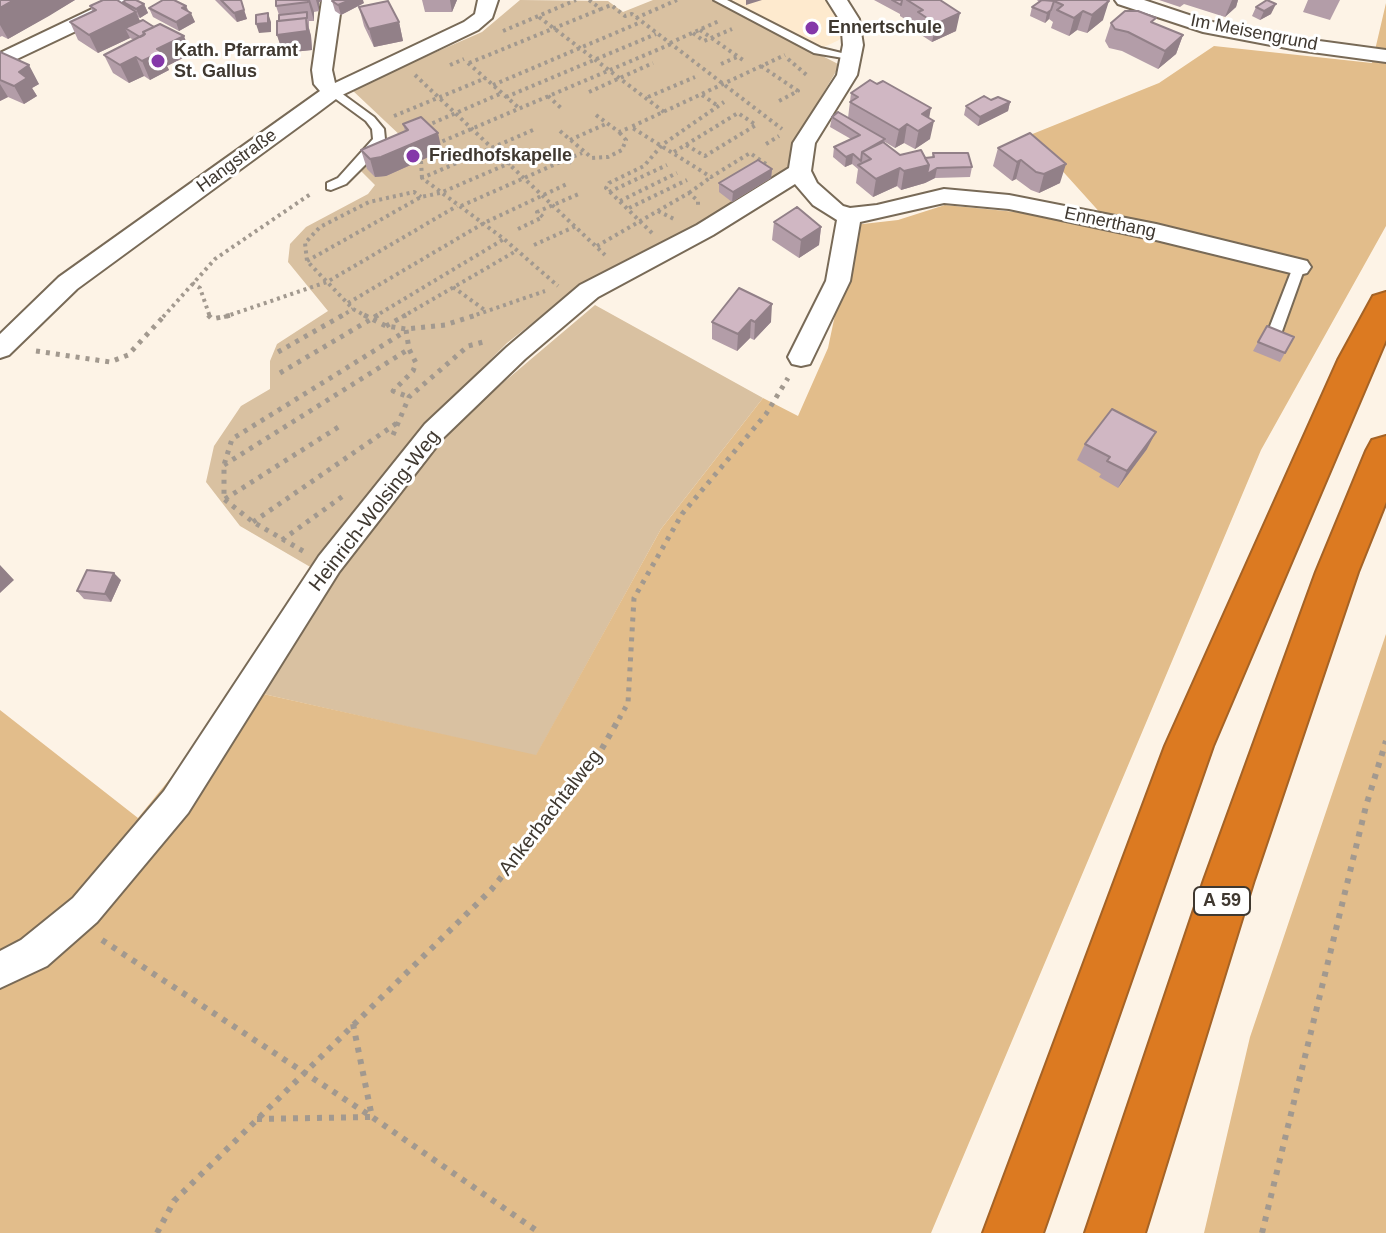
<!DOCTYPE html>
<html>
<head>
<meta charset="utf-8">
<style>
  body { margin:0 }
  canvas { display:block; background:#fdf3e6 }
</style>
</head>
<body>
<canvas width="1386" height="1233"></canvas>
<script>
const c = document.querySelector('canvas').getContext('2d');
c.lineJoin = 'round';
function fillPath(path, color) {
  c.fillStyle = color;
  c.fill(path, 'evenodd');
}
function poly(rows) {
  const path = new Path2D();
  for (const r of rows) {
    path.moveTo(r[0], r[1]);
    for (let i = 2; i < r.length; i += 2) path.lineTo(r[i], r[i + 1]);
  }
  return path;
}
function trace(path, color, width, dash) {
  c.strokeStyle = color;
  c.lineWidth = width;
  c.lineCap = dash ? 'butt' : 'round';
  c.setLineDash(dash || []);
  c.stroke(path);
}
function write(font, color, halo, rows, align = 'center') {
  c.font = font + ' Helvetica,sans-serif';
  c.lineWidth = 6;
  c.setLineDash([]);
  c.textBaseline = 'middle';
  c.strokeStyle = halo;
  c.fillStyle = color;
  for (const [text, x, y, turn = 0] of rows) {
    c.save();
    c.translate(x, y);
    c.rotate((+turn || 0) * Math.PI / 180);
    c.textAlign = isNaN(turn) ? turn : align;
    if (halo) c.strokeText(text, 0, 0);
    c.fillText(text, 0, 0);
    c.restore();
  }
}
fillPath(poly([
  [728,0,827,0,844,33,839,40,822,48]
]), '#feeace');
fillPath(poly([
  [520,0,608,1,623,12,653,0,714,0,840,65,797,137,792,164,708,220,576,289,507,343,429,422,312,568,240,526,206,482,214,446,241,406,270,389,270,361,277,344,328,311,288,262,290,244,306,227,368,194,375,185,361,171,385,147,403,138,351,89,482,32],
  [595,305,763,398,661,529,536,756,259,693,352,553,439,437]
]), '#d9c1a1');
fillPath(poly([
  [1386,3,1386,226,1261,450,931,1233,0,1233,0,710,138,818,239,694,259,693,536,755,661,529,763,398,798,416,828,348,854,225,898,220,945,205,1026,213,1113,227,1030,135,1159,83,1214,46,1372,63],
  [1386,634,1386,1233,1204,1233,1250,1037]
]), '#e2bd8b');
const service = poly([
  [714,0,727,0,821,48,854,56,849,59,814,53,714,0],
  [329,90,337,90,374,117,384,129,385,139,368,162,346,184,331,190,327,189,327,183,338,178,373,139,372,129,366,121,329,94,329,90],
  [1299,263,1305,267,1281,334,1279,337,1269,337,1267,334,1293,267,1299,263]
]);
const minor = poly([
  [111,0,136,0,133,4,0,67,0,53,111,0],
  [322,0,342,0,332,70,335,83,464,22,475,14,478,0,498,0,492,18,478,30,340,96,316,114,77,289,9,355,0,358,0,334,59,277,320,91,314,84,312,70,322,0],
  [827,0,847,0,859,19,863,45,857,75,815,143,811,171,817,183,843,206,850,208,877,205,944,189,1009,195,1156,224,1299,259,1307,261,1311,267,1307,273,1299,275,1156,240,1009,209,944,203,860,222,850,281,810,364,801,366,792,364,788,357,826,281,837,220,813,205,795,184,713,235,598,297,525,359,443,438,339,572,188,813,97,922,47,966,0,988,0,951,21,940,73,898,164,791,319,556,425,424,507,347,580,285,697,225,789,168,793,143,837,75,843,45,842,32,839,19,827,0],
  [1115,0,1144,0,1207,21,1297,38,1386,50,1386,62,1297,50,1203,32,1118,4,1115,0]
]);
const motorway = poly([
  [1386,292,1386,340,1213,746,1043,1233,983,1233,1165,746,1338,360,1373,296,1386,292],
  [1386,436,1386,502,1358,572,1254,880,1145,1233,1085,1233,1204,880,1316,572,1366,451,1372,440,1386,436]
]);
trace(service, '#786a57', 4);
trace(minor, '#786a57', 4);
trace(motorway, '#a56326', 4);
trace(poly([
  [589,0,601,9,611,5,625,16,632,14,782,129],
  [539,17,664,112],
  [636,18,677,0],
  [700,30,743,60],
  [503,31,576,0],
  [693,33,704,41,732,29],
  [670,43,719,21],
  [788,59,809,77],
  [468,63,519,108],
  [469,63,601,9],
  [721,64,737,57],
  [450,65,464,59],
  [761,66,798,91,777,102],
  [415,75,605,255],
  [493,85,641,22],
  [589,92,653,63],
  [702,95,718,106],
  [548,96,561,108],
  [506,97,656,34],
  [648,97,695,77],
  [596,115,619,132,631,127],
  [394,116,486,78],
  [426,126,502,93],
  [533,130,422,178,504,239,558,286],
  [560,131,592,158,608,157,622,150,626,140,619,132],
  [570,140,608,123],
  [436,144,671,44],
  [766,144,779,136],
  [674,152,738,113,756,125,705,156,686,145],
  [567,159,582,153],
  [421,161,422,178],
  [766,164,750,153,711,177,631,127,785,55],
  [609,192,667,165],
  [689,193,711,177],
  [620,201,677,173],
  [461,206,567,159,573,164],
  [629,208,687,180],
  [658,211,674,219],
  [518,229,543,217,537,212,581,193],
  [652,233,606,188,609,183,644,166,662,145,724,102],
  [534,245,576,226],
  [597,246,689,193,698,201,698,207],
  [307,261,421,197,440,193,510,163],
  [192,283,200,288,210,317],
  [453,287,486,311],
  [348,303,484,223,569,183],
  [163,317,215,259,312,193],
  [224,317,327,282,457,206],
  [340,317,353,309],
  [368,317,353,309,307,261,305,243,320,227,369,202,414,192,421,197],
  [374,317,504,239],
  [402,317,516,251],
  [470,317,545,291]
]), '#a2998f', 4, [3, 4]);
trace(poly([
  [208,315,212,319,232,315],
  [364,315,386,326,406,329,445,325,476,315],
  [386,326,406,315],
  [406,330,409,349,416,363,413,371,393,391,409,397],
  [36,351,110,362,128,355,165,315],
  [278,352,343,315],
  [280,373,378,315],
  [393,435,409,397,468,346,487,341],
  [224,465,409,349],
  [225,499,340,426],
  [253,522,397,423],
  [282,540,343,496],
  [303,551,253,522,224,499,224,465,232,439,406,331],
  [619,719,628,703,634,598,682,514,766,414,788,378]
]), '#a2998f', 5, [4, 6]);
trace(poly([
  [102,940,372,1117,540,1233],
  [353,1024,372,1117],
  [257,1119,371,1117],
  [157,1233,174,1201,491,890,596,759,620,717],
  [1262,1233,1366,806,1386,741]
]), '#a2998f', 6, [5, 7]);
fillPath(service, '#fff');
fillPath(minor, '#fff');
fillPath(motorway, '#dc7a21');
fillPath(poly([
  [0,0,75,0,8,39,2,36,0,37],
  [215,0,241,0,247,19,237,22],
  [276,0,322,0,322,1,319,2,319,11,314,12,314,21,309,21,309,28,311,36,312,50,283,53,277,35,279,15,276,6],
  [422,0,457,0,452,12,425,12],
  [874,0,940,0,956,31,932,42,915,31,916,26,900,16,900,14],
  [1037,0,1051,0,1054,1,1056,0,1103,20,1087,33,1077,30,1069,36,1051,28,1053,22,1049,19,1045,23,1030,16,1032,7,1039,2],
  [1159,0,1238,0,1236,7,1225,17,1184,4,1180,7],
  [1308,0,1340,0,1330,20,1303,12],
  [332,1,364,3,341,15,335,11],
  [123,2,144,4,148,13,140,18,138,17,140,21,191,54,167,66,169,70,150,80,144,76,129,83,113,73,104,55,134,40,130,38,98,53,78,40,70,22,92,11,90,6,124,5],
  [186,6,195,22,179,31,153,17,149,8],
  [359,7,399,22,403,41,374,47,364,26],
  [1256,7,1271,14,1260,20,1252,16],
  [1111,23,1154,23,1183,35,1176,54,1158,69,1122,51,1109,48,1105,41],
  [0,52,39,84,32,88,37,96,24,104,8,97,0,101],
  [851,93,929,118,930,139,915,149,904,143,895,148,885,142,885,143,900,155,925,158,932,157,933,153,972,167,970,177,935,178,925,183,901,190,897,186,873,197,856,183,858,169,852,164,845,167,833,157,834,147,851,139,830,127,832,117,848,118],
  [991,100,1010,102,1008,111,978,126,964,115,966,106],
  [403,124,442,151,386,176,375,177,367,169,361,150,405,131],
  [998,148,1060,183,1039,193,1031,190,1016,179,1012,181,993,166],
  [772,169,771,178,732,202,719,192,719,183],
  [774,222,821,227,819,245,799,258,772,240],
  [739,288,771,322,754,340,750,338,737,351,712,339,712,322],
  [1267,326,1285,353,1280,362,1253,351],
  [1085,444,1147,449,1118,488,1099,477,1101,474,1077,460],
  [121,580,111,602,84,599,77,591]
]), '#b39da8');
fillPath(poly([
  [14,0,41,0,49,16,8,39,0,25,0,8],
  [41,0,75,0,49,16],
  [308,0,310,0,314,12,314,21],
  [316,0,322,0,322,1,319,2,319,11],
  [350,0,363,0,364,3,341,15,338,5],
  [450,0,457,0,452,12],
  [746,0,762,0,746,5],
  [1232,0,1238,0,1236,7,1225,17],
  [1109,1,1103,20,1087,33,1092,15],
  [144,4,148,13,140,18,136,9],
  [1276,4,1271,14,1260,20,1264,11],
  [186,6,189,14,191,13,195,22,179,31,176,22,182,8],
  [244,10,247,19,237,22,234,13],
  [1051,10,1049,19,1045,23,1047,13],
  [1083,11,1077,30,1069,36,1074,18],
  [136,12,144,30,125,28,130,38,98,53,89,35],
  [268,13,271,22,271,32,259,33,256,24],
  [960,13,956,31,932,42,936,24],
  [306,18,311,36,312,50,283,53,277,35],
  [399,22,403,41,374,47,369,29],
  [1183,35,1176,54,1158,69,1165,51],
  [184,36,191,54,167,66,169,70,150,80,142,61,157,49],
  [136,57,144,76,129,83,120,65],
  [29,65,39,84,32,88,37,96,24,104,14,86,19,72],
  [0,84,8,97,0,101],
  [1010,102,1008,111,978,126,980,117],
  [931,108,928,124,934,121,930,139,915,149,922,114],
  [907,124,904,143,895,148,899,130],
  [438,133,442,151,386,176,375,177,370,159],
  [853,154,852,164,845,167,846,157],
  [1021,160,1016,179,1012,181,1017,162],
  [1066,164,1060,183,1039,193,1044,174],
  [929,165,925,183,901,190,904,171],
  [900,168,897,186,873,197,876,179],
  [937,168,935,178,925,183,927,174],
  [772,169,771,178,732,202,733,192],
  [821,227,819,245,799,258,801,240],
  [772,304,771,322,754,340,755,322],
  [751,320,750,338,737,351,738,334],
  [1156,432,1147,449,1118,488,1127,471],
  [0,565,14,580,0,593],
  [114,573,121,580,111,602,105,594]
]), '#928088');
const building = poly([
  [0,0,14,0,0,8,0,0],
  [103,0,117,0,136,12,89,35,70,22,96,10,90,6,103,0],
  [126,0,136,0,144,4,136,9,123,2,126,0],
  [163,0,174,0,186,6,182,8,191,13,176,22,149,8,163,0],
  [221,0,241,0,244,10,234,13,221,0],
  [276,0,308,0,308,2,276,6,276,0],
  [335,0,350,0,338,5,332,1,335,0],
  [892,0,902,0,901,5,892,0],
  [907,0,940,0,960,13,936,24,918,12,923,10,907,0],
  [1042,0,1054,1,1051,10,1047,13,1032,7,1042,0],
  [1056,0,1106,0,1109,1,1092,15,1083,11,1074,18,1057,10,1063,5,1054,1,1056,0],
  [1267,0,1276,4,1264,11,1256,7,1267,0],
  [388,1,399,22,369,29,359,7,388,1],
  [1125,11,1138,11,1156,18,1151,22,1183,35,1165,51,1128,32,1115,29,1111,23,1125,11],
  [307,12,307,18,279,21,279,15,307,12],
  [268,13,268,23,256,24,256,15,268,13],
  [306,18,307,31,277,35,277,21,306,18],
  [143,20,154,27,143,32,144,35,140,37,125,28,143,20],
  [160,24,184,36,157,49,161,52,142,61,136,57,120,65,104,55,145,34,143,32,160,24],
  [0,52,29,65,19,72,27,78,14,86,0,80,0,52],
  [870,80,877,84,883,81,931,108,922,114,934,121,918,131,907,124,899,130,850,102,858,97,851,93,870,80],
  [984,96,991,100,998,97,1010,102,980,117,966,106,984,96],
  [838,112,885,139,862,152,861,161,853,154,846,157,834,147,860,135,832,117,838,112],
  [421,117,438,133,381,157,370,159,361,150,408,130,403,124,421,117],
  [1030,133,1066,164,1044,174,1036,172,1021,160,1017,162,998,148,1030,133],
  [883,142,900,155,921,150,929,165,904,171,900,168,876,179,858,165,871,159,862,152,883,142],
  [933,153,968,153,972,167,937,168,927,174,929,165,925,158,934,157,933,153],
  [758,160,772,169,733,192,719,183,758,160],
  [797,207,821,227,801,240,774,222,797,207],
  [739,288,772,304,755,322,751,320,738,334,712,322,739,288],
  [1267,326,1294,337,1285,353,1258,342,1267,326],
  [1112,409,1156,432,1127,471,1107,461,1110,457,1085,444,1112,409],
  [87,570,114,573,105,594,77,591,87,570]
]);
fillPath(building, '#d0b7c3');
trace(building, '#928088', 2);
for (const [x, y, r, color] of [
  [812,28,8,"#8538a9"],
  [158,61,8,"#8538a9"],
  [413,156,8,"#8538a9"]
]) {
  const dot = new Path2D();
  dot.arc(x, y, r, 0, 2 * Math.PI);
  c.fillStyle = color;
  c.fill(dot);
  trace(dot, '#fff', 3);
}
write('bold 18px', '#3f3830', '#fff', [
  ["Ennertschule",828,28],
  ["Kath. Pfarramt",174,51],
  ["St. Gallus",174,72],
  ["Friedhofskapelle",429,156]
], 'left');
write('18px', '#3f3830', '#fff', [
  ["Im Meisengrund",1254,33,11],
  ["Hangstraße",237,161,-36],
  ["Ennerthang",1110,223,12]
]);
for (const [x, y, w] of [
  [1222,901,56]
]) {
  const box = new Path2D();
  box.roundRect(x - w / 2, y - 14, w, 28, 6);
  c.fillStyle = '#fff';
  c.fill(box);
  trace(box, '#3f3830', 2);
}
write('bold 18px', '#3f3830', null, [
  ["A 59",1222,901]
]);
write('20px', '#3f3830', '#fff', [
  ["Heinrich-Wolsing-Weg",375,511,-52],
  ["Ankerbachtalweg",551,813,-52]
]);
</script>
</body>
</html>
